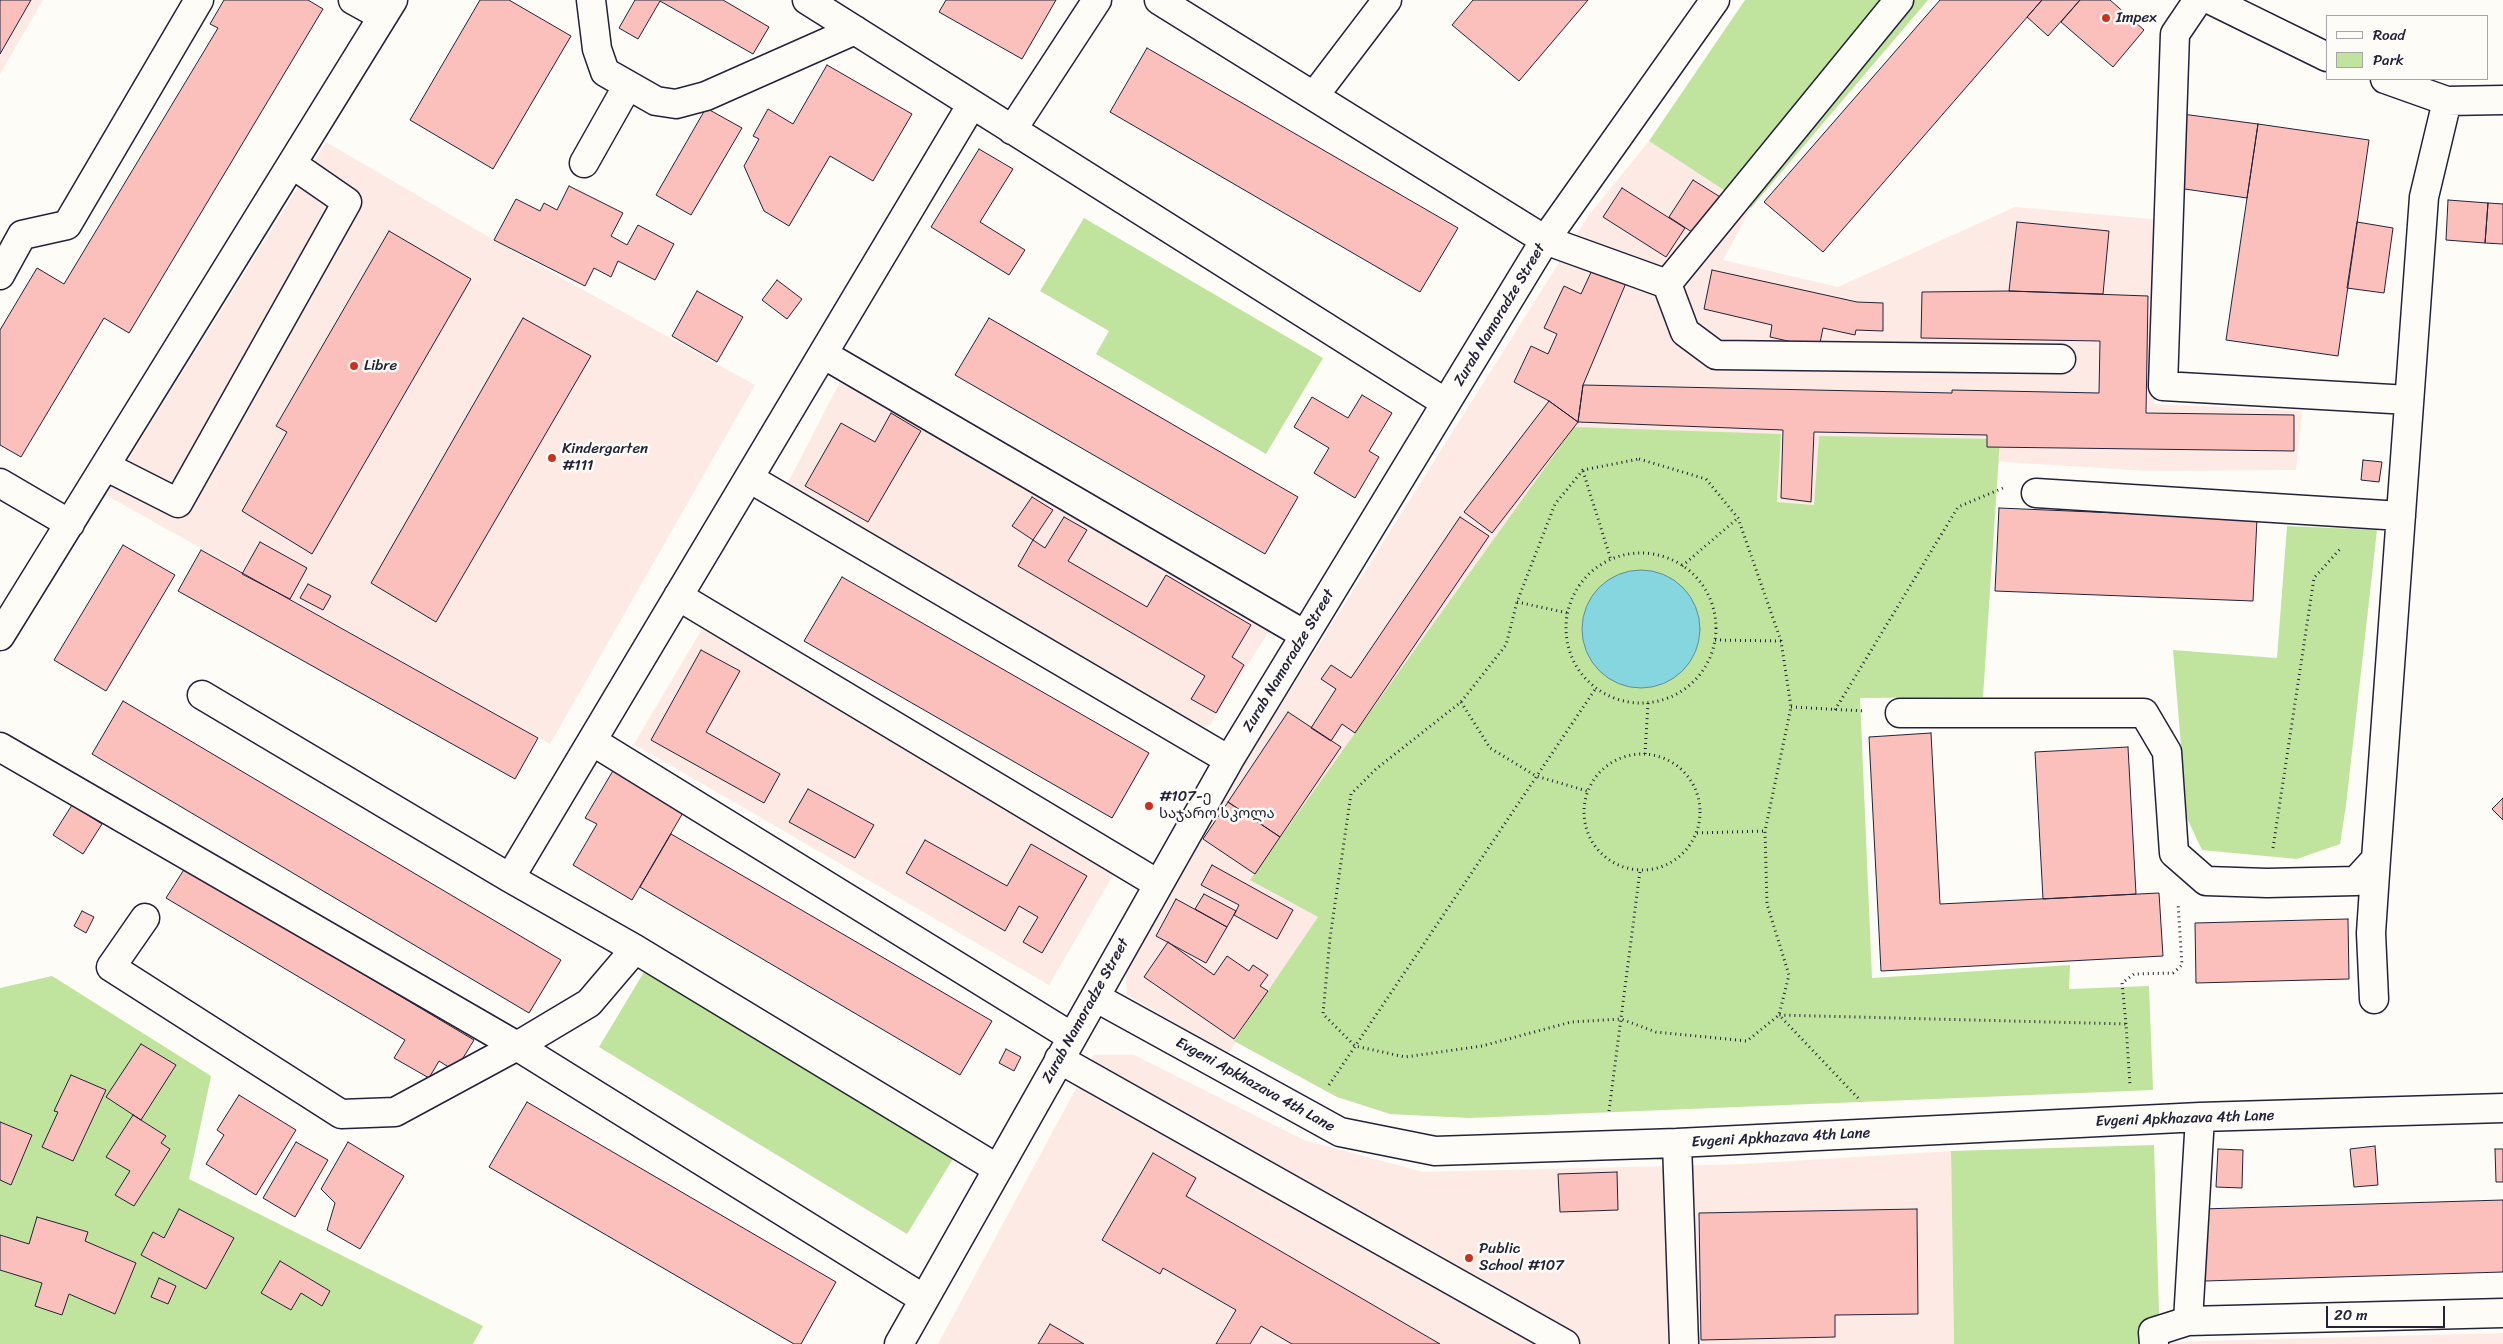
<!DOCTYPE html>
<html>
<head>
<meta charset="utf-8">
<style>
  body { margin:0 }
  #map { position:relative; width:2503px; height:1344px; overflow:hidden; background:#fdfcf7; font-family:Sriracha,sans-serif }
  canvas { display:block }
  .legend { position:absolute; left:2326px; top:15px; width:162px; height:65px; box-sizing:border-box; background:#fdfcf7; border:1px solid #a5a5ac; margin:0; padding:6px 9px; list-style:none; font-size:15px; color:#22223b }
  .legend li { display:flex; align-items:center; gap:10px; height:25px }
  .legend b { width:25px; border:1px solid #a5a5ac }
  .scale { position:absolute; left:2326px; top:1306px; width:119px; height:22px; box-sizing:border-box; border:2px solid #22223b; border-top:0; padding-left:6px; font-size:15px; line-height:18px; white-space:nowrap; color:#22223b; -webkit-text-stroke:4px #fdfcf7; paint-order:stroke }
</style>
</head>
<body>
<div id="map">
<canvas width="2503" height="1344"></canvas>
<ul class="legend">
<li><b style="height:6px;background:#fdfcf7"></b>Road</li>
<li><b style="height:14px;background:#c0e49e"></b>Park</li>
</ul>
<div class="scale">20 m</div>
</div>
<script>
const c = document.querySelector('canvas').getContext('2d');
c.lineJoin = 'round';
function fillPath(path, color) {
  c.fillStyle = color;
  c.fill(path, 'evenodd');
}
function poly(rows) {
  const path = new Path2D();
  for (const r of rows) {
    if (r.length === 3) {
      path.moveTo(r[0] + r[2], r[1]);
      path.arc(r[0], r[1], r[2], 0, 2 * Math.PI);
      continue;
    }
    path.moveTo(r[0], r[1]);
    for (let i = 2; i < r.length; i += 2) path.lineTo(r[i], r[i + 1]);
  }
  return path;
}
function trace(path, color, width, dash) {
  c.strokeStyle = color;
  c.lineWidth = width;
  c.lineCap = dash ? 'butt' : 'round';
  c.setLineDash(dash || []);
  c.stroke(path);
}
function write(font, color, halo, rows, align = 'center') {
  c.font = font + ' Sriracha,"Noto Sans Georgian",sans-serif';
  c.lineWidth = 5;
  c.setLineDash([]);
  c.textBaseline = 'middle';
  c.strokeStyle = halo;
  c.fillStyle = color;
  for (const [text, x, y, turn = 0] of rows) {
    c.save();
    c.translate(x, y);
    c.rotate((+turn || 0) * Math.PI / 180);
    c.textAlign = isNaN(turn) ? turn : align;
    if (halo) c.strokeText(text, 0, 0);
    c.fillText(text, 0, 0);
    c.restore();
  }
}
fillPath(poly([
  [0,0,43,0,0,74],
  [1649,141,1751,208,1723,260,1838,287,2015,207,2163,220,2154,404,2302,411,2296,470,2148,471,2005,462,1819,436,1815,505,1777,502,1780,434,1251,880,1319,917,1228,1054,1127,995,1125,956,1213,813,1589,215],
  [326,142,511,250,755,385,550,744,106,495],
  [840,382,1272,626,1210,725,1199,727,785,488],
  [702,629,1116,870,1049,985,634,744],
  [1094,1055,1134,1055,1304,1140,1423,1172,1745,1164,1951,1151,1954,1344,938,1344],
  [2503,1333,2503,1344,2167,1344,2167,1342]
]), '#fdeae5');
fillPath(poly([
  [1745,0,1928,0,1751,208,1649,141],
  [1084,218,1323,358,1266,454,1096,354,1109,331,1040,291],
  [1574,427,1781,434,1777,502,1814,505,1819,436,2000,439,1983,697,1860,698,1872,978,2070,965,2069,989,2149,986,2153,1090,1469,1118,1390,1114,1337,1097,1234,1041,1318,917,1250,880],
  [2287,526,2377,530,2346,805,2340,844,2297,859,2202,850,2187,818,2173,650,2277,658],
  [647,967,956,1154,907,1234,599,1047],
  [52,976,211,1076,189,1179,483,1326,473,1344,0,1344,0,988],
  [2154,1145,2160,1344,1954,1344,1951,1151]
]), '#c0e49e');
const water = poly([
  [1641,629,59]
]);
fillPath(water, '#85d6de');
trace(water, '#5d8e9d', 1);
const building = poly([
  [0,0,31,0,0,54,0,0],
  [224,0,308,0,323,9,129,333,104,318,21,457,0,445,0,330,37,268,64,284,218,28,210,24,224,0],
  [480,0,509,0,571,36,493,169,410,120,480,0],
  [635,0,723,0,769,27,753,54,660,1,638,39,619,28,635,0],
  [946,0,1056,0,1022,59,939,12,946,0],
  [1473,0,1588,0,1519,81,1452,25,1473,0],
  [1940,0,2042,0,1823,252,1764,202,1940,0],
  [2042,0,2080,0,2048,36,2027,17,2042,0],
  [2080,0,2110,0,2144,30,2113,67,2061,22,2080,0],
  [1147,48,1458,228,1420,292,1110,112,1147,48],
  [827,65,912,114,873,181,830,156,789,226,764,211,744,166,759,139,753,136,768,109,793,124,827,65],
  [706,108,742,128,691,215,656,195,706,108],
  [2182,114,2258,124,2247,198,2171,187,2182,114],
  [2258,124,2369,140,2338,356,2226,340,2258,124],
  [979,149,1013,169,980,222,1025,250,1009,275,931,227,979,149],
  [1693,180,1725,200,1701,238,1669,217,1693,180],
  [569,186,623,213,611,236,627,245,638,225,674,244,655,280,618,261,611,277,594,268,585,286,494,240,516,199,540,211,544,203,557,210,569,186],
  [1622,188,1685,228,1666,257,1603,217,1622,188],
  [2448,200,2488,203,2485,243,2446,240,2448,200],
  [2488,203,2503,204,2503,244,2485,243,2488,203],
  [2017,222,2109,231,2103,294,2009,291,2017,222],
  [2357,222,2393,228,2384,293,2347,288,2357,222],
  [389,231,471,279,312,554,242,511,287,432,276,426,389,231],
  [1593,268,1626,283,1583,385,1578,422,1549,401,1514,382,1531,346,1548,354,1557,334,1544,328,1564,286,1581,294,1593,268],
  [1712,270,1857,302,1883,303,1883,331,1856,330,1855,335,1823,328,1819,348,1770,337,1772,325,1704,309,1712,270],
  [777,280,802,299,787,319,762,300,777,280],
  [697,291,743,317,717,362,672,336,697,291],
  [2009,291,2148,296,2146,413,2294,415,2294,451,1987,447,1987,435,1814,432,1811,502,1781,498,1783,430,1578,422,1583,385,1952,393,1952,390,2099,393,2100,341,1921,338,1922,292,2009,291],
  [523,318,591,356,436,622,371,583,523,318],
  [989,318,1298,497,1265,554,955,375,989,318],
  [1362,395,1392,413,1369,451,1379,457,1355,498,1314,473,1329,448,1294,427,1312,397,1348,418,1362,395],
  [1549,401,1578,422,1492,533,1464,512,1549,401],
  [891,413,921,431,868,522,805,486,841,423,875,442,891,413],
  [2363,460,2382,462,2379,482,2361,480,2363,460],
  [1032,497,1053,510,1033,540,1012,526,1032,497],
  [1999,508,2257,519,2253,601,1995,591,1999,508],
  [1064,517,1087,530,1068,561,1147,607,1166,575,1251,625,1232,657,1244,665,1216,713,1191,699,1205,676,1018,566,1033,540,1045,548,1064,517],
  [1460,517,1489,536,1355,733,1342,724,1331,741,1311,728,1336,689,1321,679,1331,665,1351,678,1460,517],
  [260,542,307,568,290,599,242,574,260,542],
  [123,545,175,575,106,691,54,660,123,545],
  [201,550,538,738,515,779,178,591,201,550],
  [842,577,1149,753,1112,818,804,641,842,577],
  [308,584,331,596,323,610,300,598,308,584],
  [701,650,740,671,706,732,780,774,764,803,651,740,701,650],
  [123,701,561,960,529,1013,92,754,123,701],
  [1288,712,1341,747,1280,837,1228,802,1288,712],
  [1931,733,1940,904,2159,893,2163,956,1881,971,1869,737,1931,733],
  [2128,747,2136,894,2043,899,2035,752,2128,747],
  [614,769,684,811,632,900,573,865,597,824,585,818,614,769],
  [808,789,874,825,855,858,789,822,808,789],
  [2503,798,2503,820,2492,809,2503,798],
  [1228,802,1280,837,1255,874,1203,839,1228,802],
  [72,805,102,824,83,854,53,835,72,805],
  [671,834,992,1021,960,1075,640,887,671,834],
  [925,840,1007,886,1031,844,1087,876,1042,953,1023,942,1038,917,1019,906,1005,931,906,873,925,840],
  [1212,865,1293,910,1277,939,1234,915,1239,905,1201,885,1212,865],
  [185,868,474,1040,455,1071,439,1061,429,1078,394,1058,405,1040,166,898,185,868],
  [1204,894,1236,911,1227,927,1195,909,1204,894],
  [1176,899,1227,927,1206,963,1156,936,1176,899],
  [82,911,94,917,86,933,74,926,82,911],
  [2348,919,2349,979,2196,983,2195,923,2348,919],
  [1168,942,1214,975,1227,956,1249,971,1253,965,1268,975,1260,986,1268,991,1234,1039,1144,977,1168,942],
  [141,1044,176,1065,141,1120,106,1097,141,1044],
  [1006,1049,1021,1057,1014,1071,999,1063,1006,1049],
  [71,1075,106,1090,73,1161,42,1147,58,1112,54,1111,71,1075],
  [239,1095,296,1130,256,1195,206,1164,224,1135,217,1130,239,1095],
  [527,1102,836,1282,801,1344,794,1344,489,1167,527,1102],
  [133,1115,166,1136,161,1143,170,1149,134,1206,115,1195,130,1171,106,1157,133,1115],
  [0,1122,32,1135,11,1185,0,1180,0,1122],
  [296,1142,328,1160,295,1217,263,1198,296,1142],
  [348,1142,404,1176,360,1249,327,1230,335,1203,321,1189,348,1142],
  [2375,1146,2378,1185,2354,1187,2350,1149,2375,1146],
  [2218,1149,2243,1150,2242,1188,2216,1187,2218,1149],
  [2495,1149,2503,1149,2503,1182,2496,1182,2495,1149],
  [1153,1153,1196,1178,1186,1196,1440,1344,1292,1344,1261,1326,1250,1344,1216,1344,1236,1310,1163,1268,1160,1274,1102,1240,1153,1153],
  [1617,1172,1618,1210,1560,1212,1558,1174,1617,1172],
  [2503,1200,2503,1272,2205,1281,2202,1209,2503,1200],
  [179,1209,234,1238,206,1289,141,1255,153,1232,164,1238,179,1209],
  [1917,1209,1918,1314,1835,1315,1835,1337,1701,1340,1699,1213,1917,1209],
  [37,1217,88,1232,85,1241,136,1263,115,1314,69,1294,62,1315,35,1306,42,1283,0,1270,0,1235,29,1244,37,1217],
  [280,1261,330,1291,322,1306,301,1293,291,1310,261,1293,280,1261],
  [159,1278,176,1286,168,1304,151,1297,159,1278],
  [1050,1324,1084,1344,1038,1344,1050,1324]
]);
fillPath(building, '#fcc0bc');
trace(building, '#22223b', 1);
const minor = poly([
  [353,0,382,16],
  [591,0,597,49,605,72,656,101,676,104,706,96,855,30],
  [807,0,1446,403],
  [1159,0,1545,240,1667,284,1899,0],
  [2198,0,2175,34,2163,386,2409,400],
  [2211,0,2327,57],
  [2385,79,2447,101,2503,100],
  [1314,96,1387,0],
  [1012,130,1097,0],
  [584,163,628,85],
  [0,275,22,235,67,225,199,0],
  [1667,284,1685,332,1716,355,2061,359],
  [823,354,1305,635],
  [105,466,178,503,347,202,292,164],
  [749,478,1229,760],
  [0,483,70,524],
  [2036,493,2401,516],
  [678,596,1158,884],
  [0,636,393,0],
  [202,695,510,878,635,949,998,1169],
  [1900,713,2144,713,2167,752,2174,853,2206,881,2267,883,2356,881,2376,859,2424,197,2447,101],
  [592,741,1072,1037],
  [0,747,517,1046,924,1299],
  [510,878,972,104],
  [145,918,111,967,341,1114,395,1112,517,1046,589,1003,635,949],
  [1095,997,1340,1132,1435,1151,1677,1143,2200,1117,2503,1108],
  [2374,999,2371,933,2376,859],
  [1059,1059,1565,1344],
  [1677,1143,1684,1344],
  [2188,1321,2503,1313],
  [899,1344,1229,760,1545,240,1715,0],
  [2154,1344,2153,1332,2188,1321,2200,1117]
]);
trace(minor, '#22223b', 31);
trace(poly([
  [1639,459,1706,479,1738,518,1781,641,1791,707,1765,831,1767,904,1789,975,1779,1015,1747,1041,1656,1032,1621,1019,1571,1022,1482,1046,1405,1057,1355,1046,1323,1014,1330,938,1351,794,1376,769,1461,702,1506,645,1517,602,1555,504,1583,470,1639,459],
  [1583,471,1611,560],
  [1641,628,75],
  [1682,566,1738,518],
  [1517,602,1568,613],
  [1715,640,1781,641],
  [1461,702,1490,748,1536,776,1587,791],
  [1791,707,1865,711],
  [1835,710,1958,507,2003,488],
  [1642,812,58],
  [1645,754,1648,703],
  [1697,833,1765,831],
  [2273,848,2314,578,2341,548],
  [2126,1024,2122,983,2134,974,2173,973,2182,965,2178,903],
  [1329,1085,1596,688],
  [1858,1098,1779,1015,2126,1024,2130,1086],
  [1609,1111,1640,871]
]), '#22223b', 3, [1, 4]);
trace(minor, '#fdfcf7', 28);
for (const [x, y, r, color] of [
  [2106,18,5,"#c8321e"],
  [354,366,5,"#c8321e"],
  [552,458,5,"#c8321e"],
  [1149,806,5,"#c8321e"],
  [1469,1258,5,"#c8321e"]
]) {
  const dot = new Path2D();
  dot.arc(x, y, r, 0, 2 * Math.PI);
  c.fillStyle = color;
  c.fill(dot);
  trace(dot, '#fdfcf7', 2);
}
write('15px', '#22223b', '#fdfcf7', [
  ["Impex",2116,18],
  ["Libre",364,366],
  ["Kindergarten",562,449],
  ["#111",562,466],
  ["#107-ე",1159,797],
  ["საჯარო სკოლა",1159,814],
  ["Public",1479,1249],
  ["School #107",1479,1266]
], 'left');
write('15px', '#22223b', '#fdfcf7', [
  ["Zurab Namoradze Street",1500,315,-59],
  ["Zurab Namoradze Street",1289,661,-59],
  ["Zurab Namoradze Street",1086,1011,-61],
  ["Evgeni Apkhazava 4th Lane",1255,1085,29],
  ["Evgeni Apkhazava 4th Lane",2185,1119,-2],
  ["Evgeni Apkhazava 4th Lane",1781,1138,-3]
]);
</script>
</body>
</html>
